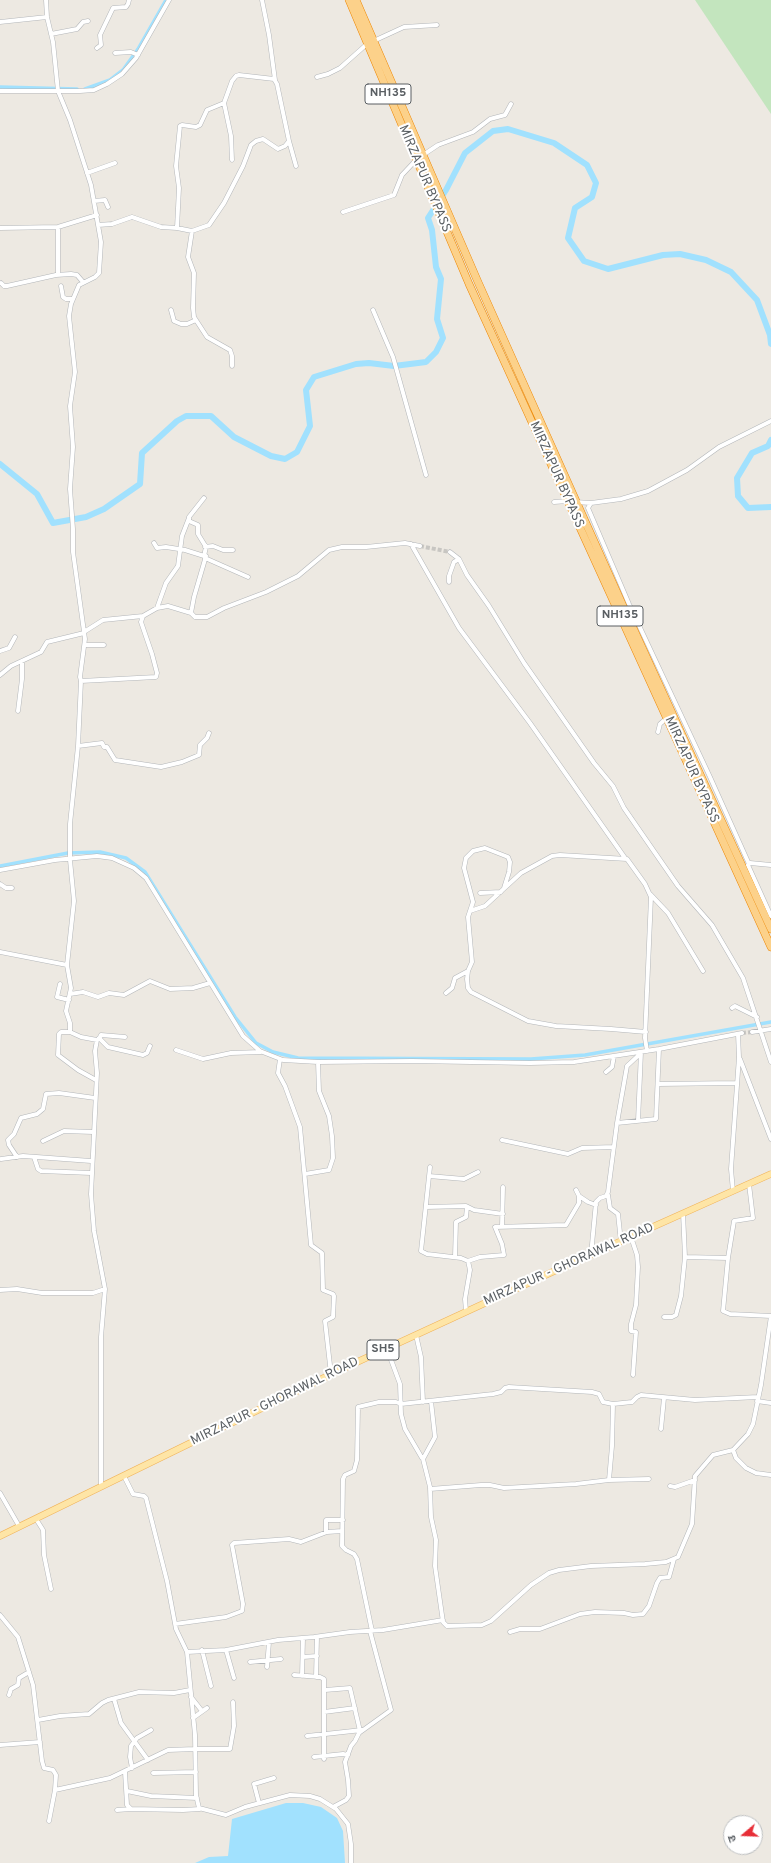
<!DOCTYPE html>
<html>
<head>
<meta charset="utf-8">
<style>
  body { margin:0 }
  #map { position:relative; width:771px; height:1863px; overflow:hidden; background:#ede9e2; font-family:Overpass,"Noto Sans Devanagari",sans-serif }
  canvas { display:block }
  .north { position:absolute; left:723px; top:1815px; width:40px; height:40px; box-sizing:border-box; background:#fff; border:1px solid #bdbfc1; border-radius:50%; rotate:251deg; font-size:11px; font-weight:700; line-height:16px; text-align:center; color:#5a5f63 }
  .north::after { content:''; display:block; margin:auto; width:14px; height:18px; background:#e72e37; clip-path:polygon(50% 0,100% 100%,50% 72%,0 100%) }
</style>
</head>
<body>
<div id="map">
<canvas width="771" height="1863"></canvas>
<div class="north">उ</div>
</div>
<script>
const c = document.querySelector('canvas').getContext('2d');
c.lineJoin = 'round';
function fillPath(path, color) {
  c.fillStyle = color;
  c.fill(path, 'evenodd');
}
function poly(rows) {
  const path = new Path2D();
  for (const r of rows) {
    path.moveTo(r[0], r[1]);
    for (let i = 2; i < r.length; i += 2) path.lineTo(r[i], r[i + 1]);
  }
  return path;
}
function trace(path, color, width, dash) {
  c.strokeStyle = color;
  c.lineWidth = width;
  c.lineCap = dash ? 'butt' : 'round';
  c.setLineDash(dash || []);
  c.stroke(path);
}
function write(font, color, halo, rows, align = 'center') {
  c.font = font + ' Overpass,sans-serif';
  c.lineWidth = 4;
  c.setLineDash([]);
  c.textBaseline = 'middle';
  c.strokeStyle = halo;
  c.fillStyle = color;
  for (const [text, x, y, turn = 0] of rows) {
    c.save();
    c.translate(x, y);
    c.rotate((+turn || 0) * Math.PI / 180);
    c.textAlign = isNaN(turn) ? turn : align;
    if (halo) c.strokeText(text, 0, 0);
    c.fillText(text, 0, 0);
    c.restore();
  }
}
fillPath(poly([
  [695,0,771,0,771,114]
]), '#c3e5be');
fillPath(poly([
  [286,1803,303,1803,321,1807,337,1818,343,1831,345,1863,195,1863,209,1857,228,1856,232,1819]
]), '#a1e1fe');
trace(poly([
  [0,87,77,89],
  [85,89,110,80,123,70,138,49,166,0],
  [0,866,68,853,100,852,126,858,145,872,235,1017,256,1043,273,1052,298,1058,531,1059,585,1055,771,1022]
]), '#a1e1fe', 3.5);
trace(poly([
  [771,440,768,446,752,453,737,478,738,496,748,508,771,507],
  [0,464,37,494,53,523,86,517,104,509,140,484,142,453,177,421,186,416,211,416,234,437,271,456,285,459,297,452,310,426,306,390,314,377,356,364,369,363,394,366,426,362,436,352,443,338,437,319,441,279,436,267,432,230,428,218,446,190,465,153,493,131,508,129,554,143,587,165,596,183,592,197,575,208,568,238,584,261,608,269,663,255,680,254,706,260,731,272,757,300,770,335,771,344]
]), '#a1e1fe', 6);
trace(poly([
  [420,546,450,552],
  [742,1033,752,1032]
]), '#c8c6c2', 4, [4, 2]);
const street = poly([
  [46,0,47,17,53,42,58,91,70,120,91,185,101,242,99,273,95,277,79,285,71,304,69,316,75,372,70,406,73,447,70,489,73,529,73,552,85,639,80,677,81,681,78,746,70,824,70,860,74,901,67,965,71,988,66,1011,70,1023,70,1032,81,1037,97,1040,95,1051,97,1073,91,1194,94,1231,105,1289,101,1337,101,1487],
  [262,0,269,35,275,80],
  [0,22,47,17],
  [51,34,77,29,83,22,88,21],
  [97,48,101,45,100,35,113,8,126,7,128,4,129,0],
  [115,53,131,52,138,55],
  [317,77,328,74,340,68,367,44,404,27,437,25],
  [0,91,80,91,94,90,107,84,122,74,136,58,169,0],
  [224,103,231,136,232,160],
  [289,141,296,166],
  [423,155,438,145,473,132,490,119,505,115,511,104],
  [87,173,115,163],
  [94,201,105,200,108,207],
  [343,212,394,195,402,175,417,159],
  [98,225,112,224,132,217,161,227,177,228,192,231,209,225,224,203,243,166,251,145,256,141,263,139,278,149,285,146,289,141,277,84,274,79,239,75,236,76,232,81,224,103,207,110,200,125,196,127,182,125,180,126,176,166,179,188,177,228],
  [58,227,58,275],
  [0,228,58,227,97,215],
  [192,231,188,257,194,273,193,308,194,317,207,337,230,350,232,356,232,366],
  [1,283,4,286,7,286,56,275,71,274,77,275,83,282],
  [61,286,63,297,66,299,73,299],
  [171,310,174,321,181,324,187,324,196,320],
  [373,310,393,357,426,475],
  [554,502,568,501],
  [575,502,591,503],
  [154,543,157,548,166,547,185,550,204,556],
  [411,544,459,628,530,723,625,858],
  [205,547,213,546,223,550,233,550],
  [450,552,459,559,467,575,489,606,524,663,594,763,613,786,624,808,678,886,712,925,743,978,771,1062],
  [205,558,248,577],
  [449,582,449,576,454,562,459,559],
  [157,608,166,583,178,566,182,536,189,518],
  [191,613,194,597,206,556,204,556,206,547,198,534,198,525,189,521,189,517,204,498],
  [84,632,103,620,143,616],
  [85,645,104,645],
  [0,651,9,648,15,637],
  [0,675,11,666,41,652,47,642,84,633],
  [81,681,156,677,157,673,152,654,141,622,143,616,157,608,168,606,191,613,195,617,207,617,224,608,266,592,298,576,329,550,342,547,366,547,405,543,420,546],
  [18,711,22,679,22,661],
  [658,732,660,724,668,717],
  [78,746,102,743,104,747,107,747,115,760,161,767,182,762,199,755,200,745,207,738,209,733],
  [749,864,710,777,629,604,588,508,591,503,621,499,648,491,687,470,719,447,771,421],
  [771,865,750,863,748,865,771,916],
  [0,870,55,860,97,856,112,858,134,868,146,878,243,1036,260,1051,283,1060,318,1062,412,1061,530,1063,574,1062,659,1049,742,1033],
  [0,884,6,888,12,888],
  [504,888,509,872,510,862,508,857,485,848,473,851,466,858,464,868,473,902,468,917,472,962,468,971,467,979,468,988,471,992,528,1021,556,1026,611,1029,646,1032],
  [480,893,501,892],
  [650,894,668,913,703,971],
  [470,911,485,906,521,873,552,856,560,855,627,859,645,884,651,897,645,1038,647,1051],
  [0,952,67,965],
  [60,984,57,997,69,1000],
  [446,993,452,988,455,978,468,971],
  [70,994,83,992,98,997,109,993,124,995,150,981,170,989,193,988,210,983],
  [732,1008,735,1006,757,1017],
  [70,1032,61,1032,59,1034,58,1055,78,1070,96,1080],
  [752,1032,771,1029],
  [99,1038,108,1047,143,1055,147,1053,150,1046],
  [99,1039,101,1035,125,1037],
  [176,1050,203,1059,231,1053,261,1052],
  [280,1059,278,1073,285,1086,300,1127,311,1245,322,1253,323,1290,333,1294,334,1296,333,1317,325,1321,331,1374],
  [740,1059,771,1139],
  [606,1072,612,1067,614,1056],
  [658,1084,737,1083],
  [638,1121,641,1052],
  [617,1123,656,1119,659,1049],
  [502,1140,568,1154,582,1148,614,1147],
  [43,1141,64,1131,93,1132],
  [17,1157,9,1145,8,1140,14,1134,21,1118,37,1114,43,1109,46,1094,59,1093,95,1098],
  [34,1157,38,1169,41,1171,91,1173],
  [1,1159,23,1156,91,1161],
  [430,1167,421,1251,427,1254,461,1258,468,1261,470,1270,465,1299,466,1311],
  [305,1174,329,1170,333,1158,332,1136,329,1116,319,1091,318,1062],
  [429,1176,464,1179,478,1172],
  [576,1190,579,1196,588,1202,596,1205],
  [733,1191,731,1169,739,1057,738,1034],
  [608,1195,610,1208,618,1214,621,1242],
  [426,1207,466,1206,474,1210,503,1214],
  [502,1226,503,1187],
  [631,1237,637,1255,638,1267,636,1305,631,1324,631,1331,636,1332,633,1375],
  [591,1255,596,1202,600,1198,606,1196,608,1192,617,1123,627,1066,640,1054],
  [455,1257,456,1222,466,1217,467,1207],
  [685,1257,728,1258,734,1221,753,1218,749,1184],
  [728,1258,723,1311,730,1314,771,1316],
  [468,1261,480,1257,504,1255,502,1244,495,1227,566,1225,579,1203,579,1196],
  [0,1290,17,1289,42,1293,93,1293,105,1289],
  [771,1316,761,1385,753,1424,748,1434,733,1450,736,1458,746,1468,756,1473,771,1475],
  [664,1317,672,1317,676,1315,681,1296,685,1257,683,1213],
  [416,1335,421,1357,423,1402],
  [387,1349,400,1384,401,1414,405,1429,422,1458],
  [431,1401,435,1437,423,1459,430,1487,431,1517,436,1540,435,1566,443,1622,447,1626,482,1625,491,1621,531,1585,549,1573,559,1570,591,1566,645,1564,666,1562,678,1557,692,1524,695,1476,713,1455,733,1450],
  [757,1401,771,1403],
  [661,1429,664,1398],
  [124,1476,133,1494,144,1496,146,1498,167,1581,176,1629,187,1652,195,1735,196,1795,199,1808,226,1815,245,1807,290,1795,310,1796,320,1799,336,1809,348,1824,351,1844,351,1863],
  [609,1480,649,1479],
  [670,1486,675,1487,695,1480],
  [430,1489,481,1485,490,1485,504,1488,576,1484,609,1480,612,1446,613,1404],
  [0,1493,19,1526],
  [36,1519,43,1530,44,1555,51,1589],
  [326,1532,326,1520,343,1520],
  [0,1615,18,1637,33,1685,42,1761,44,1768,53,1770,56,1775,55,1790,49,1821],
  [175,1624,226,1617,242,1611,243,1604,232,1545,234,1543,289,1539,301,1542,327,1532,342,1531],
  [372,1631,357,1559,354,1554,346,1550,342,1546,343,1479,345,1475,354,1471,357,1460,358,1407,379,1402,396,1402,401,1404,493,1394,501,1392,505,1388,509,1387,592,1392,599,1394,603,1402,613,1404,632,1402,637,1397,641,1395,695,1400,758,1397],
  [510,1632,520,1629,540,1629,580,1614,595,1612,624,1613,633,1615,643,1614,649,1606,657,1583,660,1578,669,1577,674,1559],
  [202,1650,211,1686],
  [226,1650,234,1678],
  [187,1652,226,1650,278,1640,314,1637,350,1632,383,1630,443,1620],
  [303,1657,317,1656],
  [250,1662,281,1659],
  [267,1667,269,1642],
  [294,1675,320,1677,324,1679,324,1759],
  [302,1676,303,1638],
  [316,1677,317,1637],
  [325,1690,350,1688,360,1731],
  [9,1695,11,1689,18,1685,19,1678,29,1672],
  [191,1697,202,1711],
  [114,1699,121,1723,148,1760],
  [324,1712,355,1708],
  [193,1718,207,1708],
  [38,1720,60,1716,89,1714,102,1703,108,1700,139,1692,174,1693,190,1690],
  [307,1736,362,1730],
  [0,1745,40,1742],
  [314,1757,343,1754,348,1755],
  [132,1768,130,1757,131,1746,137,1738,151,1730],
  [125,1772,127,1805,131,1809,183,1810,200,1809],
  [153,1773,196,1772],
  [55,1790,110,1778,168,1750,195,1749,230,1749,234,1726,233,1702],
  [127,1791,151,1796,197,1798],
  [259,1803,254,1784,274,1778],
  [333,1807,346,1800,349,1796,348,1780,345,1762,351,1746,355,1741,359,1733,391,1710,370,1631],
  [117,1810,131,1809]
]);
const primary = poly([
  [0,1536,342,1369,561,1268,771,1174]
]);
const highway = poly([
  [349,0,469,284,771,947],
  [356,0,478,282,623,606,771,929]
]);
trace(street, '#b3b6b9', 5);
trace(primary, '#f0b258', 7);
trace(highway, '#ed8602', 8);
trace(street, '#fff', 4);
trace(primary, '#fee5a6', 6);
trace(highway, '#fcd18a', 7);
for (const [x, y, w] of [
  [388,94,46],
  [620,616,46],
  [383,1350,32]
]) {
  const box = new Path2D();
  box.roundRect(x - w / 2, y - 10, w, 20, 3);
  c.fillStyle = '#fff';
  c.fill(box);
  trace(box, '#5a5f63', 1);
}
write('bold 12px', '#5a5f63', null, [
  ["NH135",388,94],
  ["NH135",620,616],
  ["SH5",383,1350]
]);
write('13px', '#5a5f63', '#fff', [
  ["MIRZAPUR BYPASS",424,179,67],
  ["MIRZAPUR BYPASS",556,475,66],
  ["MIRZAPUR BYPASS",691,770,66],
  ["MIRZAPUR - GHORAWAL ROAD",569,1265,-24],
  ["MIRZAPUR - GHORAWAL ROAD",275,1402,-26]
]);
</script>
</body>
</html>
